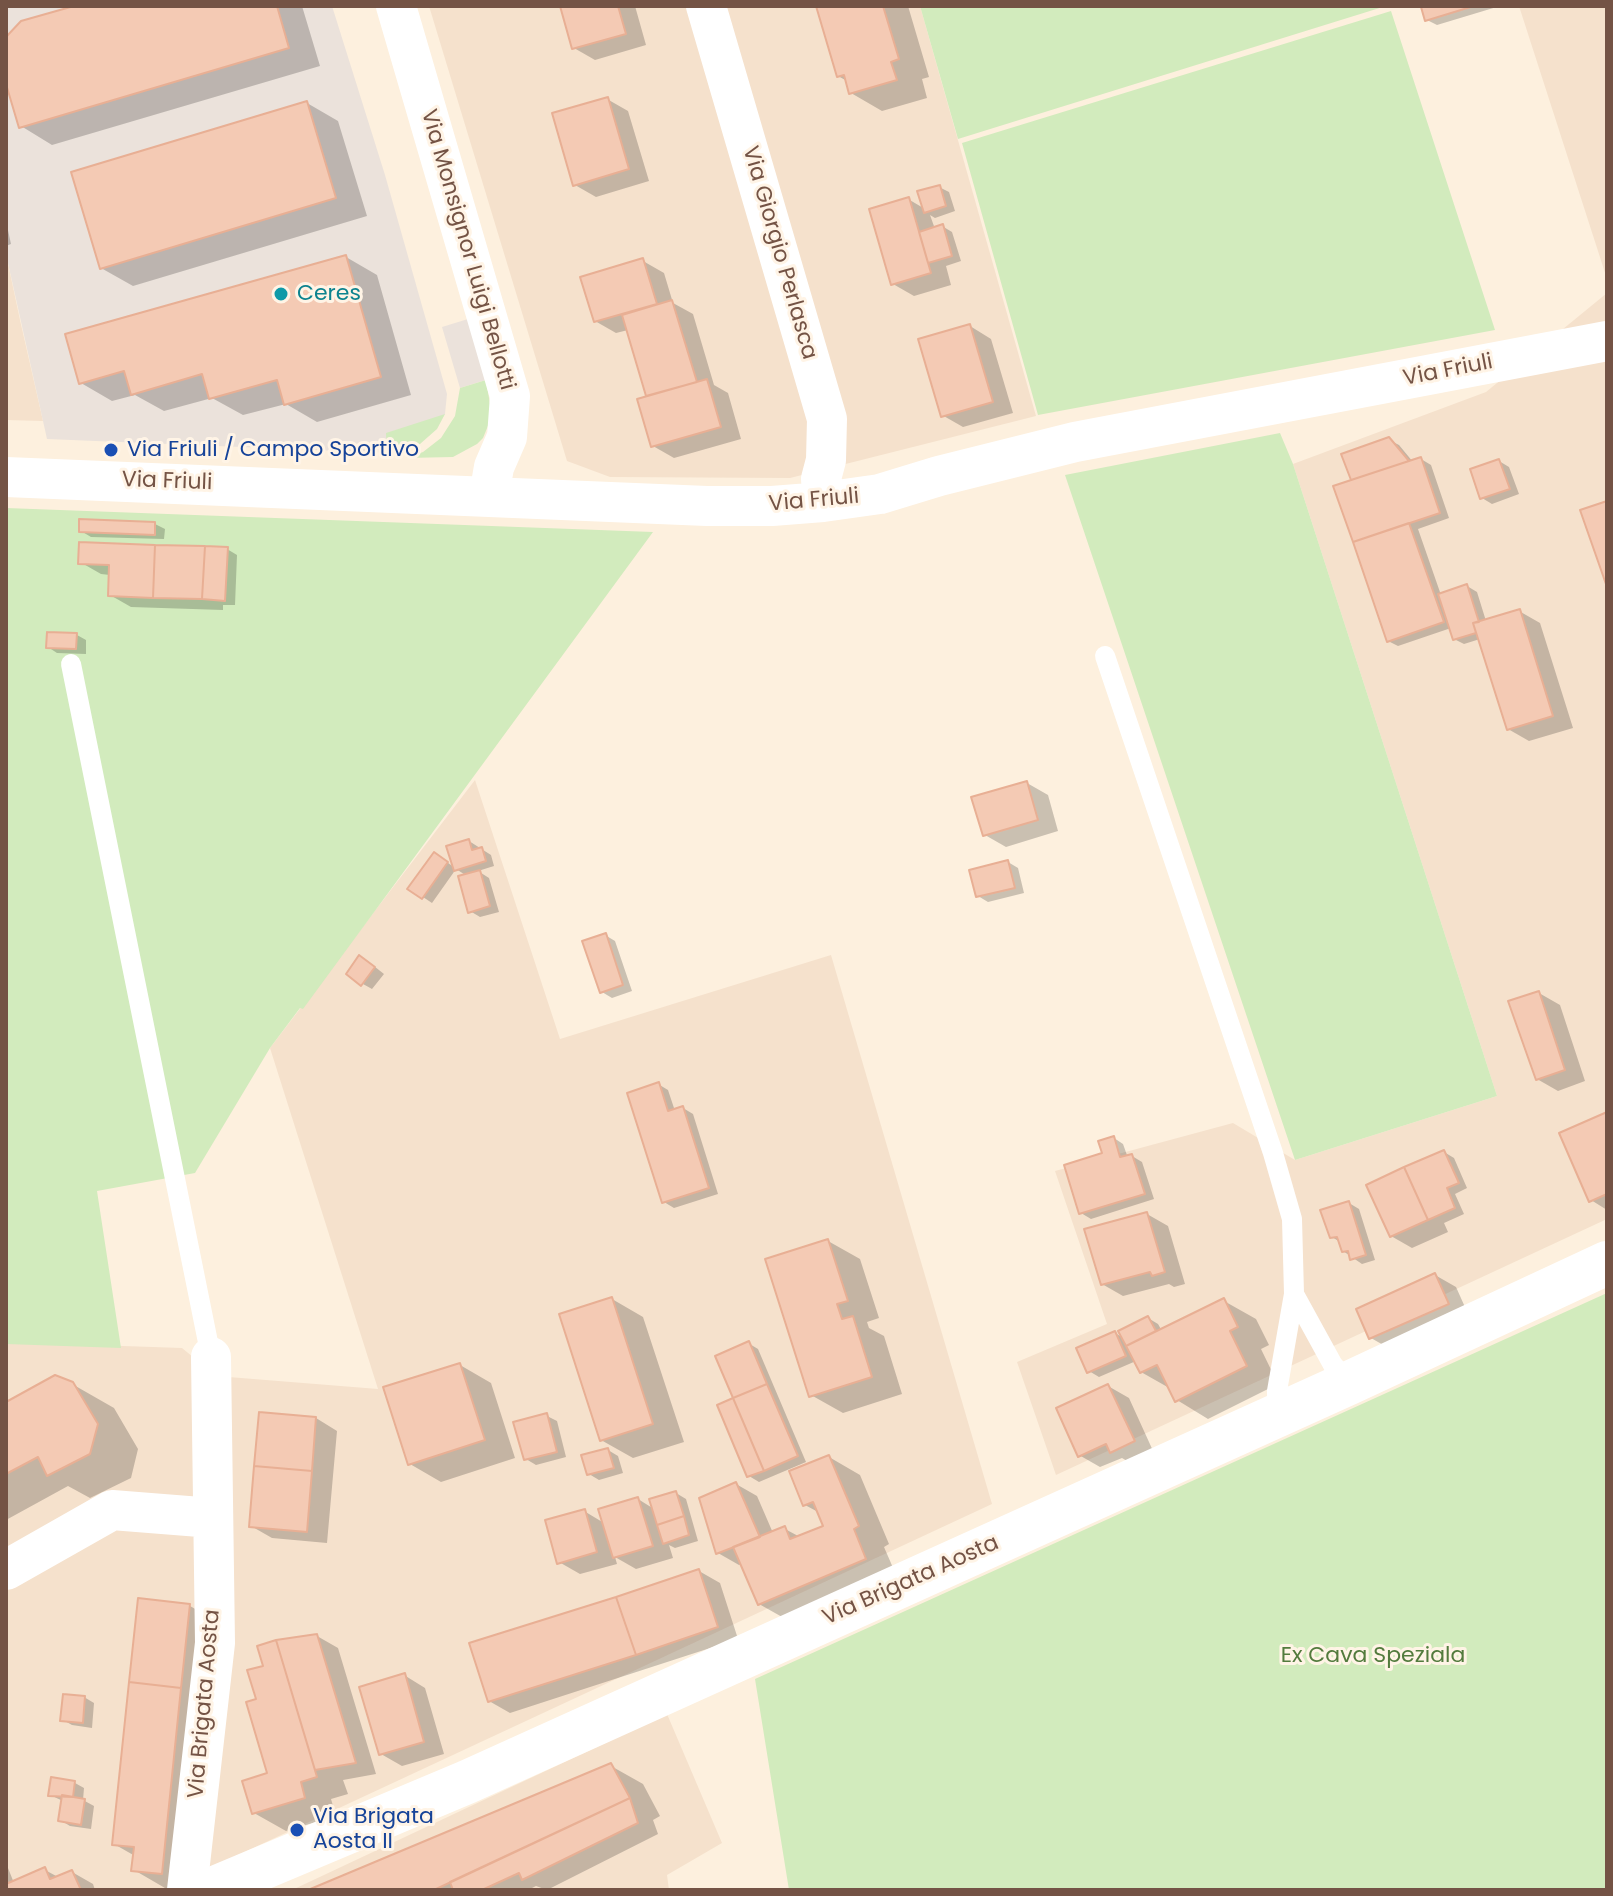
<!DOCTYPE html>
<html>
<head>
<meta charset="utf-8">
<style>
  body { margin:0 }
  #map { position:relative; width:1613px; height:1896px; overflow:hidden; background:#fdf0de; font-family:Poppins,sans-serif }
  canvas { display:block }
  .frame { position:absolute; inset:0; border:8px solid #745345; pointer-events:none }
</style>
</head>
<body>
<div id="map">
<canvas width="1613" height="1896"></canvas>
<div class="frame"></div>
</div>
<script>
const c = document.querySelector('canvas').getContext('2d');
c.lineJoin = 'round';
function fillPath(path, color) {
  c.fillStyle = color;
  c.fill(path, 'evenodd');
}
function poly(rows) {
  const path = new Path2D();
  for (const r of rows) {
    path.moveTo(r[0], r[1]);
    for (let i = 2; i < r.length; i += 2) path.lineTo(r[i], r[i + 1]);
  }
  return path;
}
function trace(path, color, width, dash) {
  c.strokeStyle = color;
  c.lineWidth = width;
  c.lineCap = dash ? 'butt' : 'round';
  c.setLineDash(dash || []);
  c.stroke(path);
}
function write(font, color, halo, rows, align = 'center') {
  c.font = font + ' Poppins,sans-serif';
  c.lineWidth = 6;
  c.setLineDash([]);
  c.textBaseline = 'middle';
  c.strokeStyle = halo;
  c.fillStyle = color;
  for (const [text, x, y, turn = 0] of rows) {
    c.save();
    c.translate(x, y);
    c.rotate((+turn || 0) * Math.PI / 180);
    c.textAlign = isNaN(turn) ? turn : align;
    if (halo) c.strokeText(text, 0, 0);
    c.fillText(text, 0, 0);
    c.restore();
  }
}
fillPath(poly([
  [429,6,920,6,1036,416,790,478,610,477,567,461],
  [1519,6,1607,6,1607,279],
  [6,254,20,320,43,421,6,420],
  [1607,293,1607,1219,1056,1475,1017,1362,1107,1324,1055,1171,1233,1123,1295,1160,1497,1096,1293,464,1486,392],
  [475,780,560,1039,831,955,992,1504,163,1890,6,1890,6,1342,182,1348,216,1376,378,1389,270,1048],
  [667,1714,722,1843,667,1875,669,1890,292,1890]
]), '#f5e1cc');
fillPath(poly([
  [6,6,332,6,385,175,447,394,445,414,430,435,407,450,387,453,47,439,6,254],
  [468,319,486,380,460,388,442,327]
]), '#ebe2db');
fillPath(poly([
  [920,6,1386,6,958,139],
  [1391,11,1495,330,1038,415,962,143],
  [486,380,492,416,483,438,477,444,453,457,406,458,423,452,441,438,455,416,460,388],
  [445,414,437,429,420,444,407,450,387,453,386,433],
  [1280,433,1293,464,1497,1096,1295,1160,1065,475],
  [6,508,653,532,303,1009,300,1008,270,1048,195,1173,97,1191,121,1348,6,1344],
  [1607,1293,1607,1890,789,1890,755,1679]
]), '#d2ebbd');
fillPath(poly([
  [81,6,302,6,320,66,52,145,21,126,6,77,6,40],
  [562,6,635,6,646,45,595,60,574,48],
  [818,6,908,6,929,77,922,79,927,98,882,111,851,93,847,81,838,76],
  [1427,6,1500,6,1437,25,1427,20],
  [607,99,628,111,649,181,596,197,575,185],
  [307,103,338,121,367,216,133,286,101,268],
  [939,187,949,192,955,211,935,218,930,215,935,229,942,226,952,232,961,261,946,266,951,285,914,296,893,284,908,199,925,209],
  [6,221,11,244,6,246],
  [346,257,377,275,411,395,317,422,286,404,243,415,212,398,164,411,135,395,112,401,81,383],
  [643,261,664,273,673,303,693,314,714,385,728,393,741,439,674,458,653,446,648,398,628,330,616,333,595,321],
  [970,326,991,339,1013,413,963,427,942,415],
  [1389,440,1399,445,1413,462,1421,459,1431,465,1449,518,1418,529,1441,595,1467,586,1477,592,1486,621,1519,611,1540,623,1573,728,1529,741,1508,729,1480,639,1464,644,1454,639,1451,628,1398,646,1388,641,1353,482,1344,455],
  [1499,461,1509,467,1519,494,1492,504,1482,498],
  [155,524,165,529,164,539,91,537,81,531],
  [227,549,237,555,235,605,223,605,223,610,131,607,110,595,110,575,101,574,80,562],
  [77,635,86,640,86,654,57,653,48,647],
  [1027,783,1048,795,1058,831,1006,847,985,835],
  [469,841,491,855,494,866,478,871,489,878,499,912,480,917,470,911,467,876,456,869,432,903,423,897,444,860,455,868],
  [1008,862,1018,868,1024,893,988,902,978,896],
  [605,935,615,941,632,991,612,998,602,992],
  [370,963,384,974,372,989,363,984],
  [1539,993,1560,1005,1585,1081,1558,1091,1537,1079],
  [658,1084,668,1090,675,1111,683,1108,693,1114,718,1194,674,1208,664,1202],
  [1607,1114,1607,1210,1591,1200],
  [1114,1138,1123,1144,1128,1158,1132,1156,1142,1162,1154,1199,1091,1219,1081,1213,1104,1154],
  [1444,1152,1454,1158,1467,1188,1455,1194,1464,1214,1444,1223,1448,1232,1412,1248,1391,1236],
  [1349,1203,1359,1209,1375,1260,1362,1264,1343,1251,1340,1242,1332,1237],
  [1147,1214,1168,1226,1185,1284,1174,1287,1169,1284,1123,1296,1102,1284],
  [828,1241,860,1259,879,1318,867,1322,869,1328,884,1336,902,1394,843,1413,811,1395],
  [1435,1275,1456,1287,1469,1316,1392,1350,1371,1338],
  [612,1299,643,1317,684,1442,633,1458,601,1440],
  [1224,1301,1256,1319,1269,1345,1261,1349,1278,1384,1208,1419,1177,1400,1171,1389,1141,1372,1136,1361,1099,1377,1089,1371,1115,1333,1125,1339,1148,1318,1158,1324,1162,1331],
  [748,1343,758,1349,806,1462,759,1482,749,1476],
  [460,1365,491,1383,515,1458,441,1482,410,1464],
  [72,1384,114,1408,138,1449,131,1478,90,1498,68,1486,6,1520,6,1405],
  [1108,1386,1129,1398,1154,1453,1132,1464,1122,1458,1100,1467,1079,1455],
  [547,1416,557,1421,566,1457,536,1465,526,1459],
  [316,1418,337,1431,327,1543,272,1538,251,1526],
  [608,1450,618,1456,623,1473,599,1480,589,1474],
  [829,1457,860,1475,889,1544,884,1547,897,1577,791,1622,759,1604,742,1564,739,1565,718,1553,736,1484,757,1496,773,1533,785,1529,800,1537,826,1527,820,1513,805,1505],
  [676,1493,686,1499,698,1541,675,1548,669,1545,673,1558,636,1569,615,1557,617,1564,580,1574,559,1562,584,1511,604,1523,638,1499,654,1509],
  [699,1571,720,1583,738,1639,510,1713,489,1701],
  [190,1606,211,1618,184,1890,165,1888,134,1870,135,1856,114,1844],
  [317,1636,338,1648,376,1774,343,1780,348,1794,331,1799,336,1816,286,1831,254,1813,270,1774,258,1700,265,1667,276,1642,280,1645],
  [404,1675,425,1688,444,1754,402,1766,381,1754],
  [84,1697,94,1703,92,1728,72,1725,63,1720],
  [611,1766,643,1784,660,1816,653,1820,658,1834,547,1890,536,1886,528,1890,313,1890],
  [75,1783,84,1788,83,1800,94,1806,91,1829,70,1826,60,1820,63,1801,50,1795],
  [6,1863,14,1883,45,1870,58,1877,72,1872,93,1884,95,1890,6,1890]
]), '#0003');
const building = poly([
  [74,6,277,6,289,48,19,128,6,84,6,37,21,21,74,6],
  [560,6,618,6,626,34,572,49,560,6],
  [816,6,883,6,899,59,891,62,897,80,849,94,844,75,837,77,816,6],
  [1425,6,1474,6,1425,21,1421,7,1425,6],
  [608,97,629,169,573,186,552,113,608,97],
  [307,101,336,198,100,269,71,172,307,101],
  [940,185,946,206,924,213,917,191,940,185],
  [909,197,931,273,891,285,869,209,909,197],
  [943,224,952,256,928,263,919,232,943,224],
  [346,255,381,377,284,405,277,380,209,399,202,374,131,395,124,371,79,384,65,334,346,255],
  [643,258,657,304,594,322,580,277,643,258],
  [672,300,697,382,646,396,622,315,672,300],
  [970,324,993,402,941,417,918,339,970,324],
  [707,379,721,427,651,447,637,399,707,379],
  [1389,437,1409,461,1351,480,1341,454,1389,437],
  [1421,457,1440,513,1353,542,1333,486,1421,457],
  [1499,459,1510,489,1480,499,1470,469,1499,459],
  [1607,501,1607,587,1580,510,1607,501],
  [79,519,155,522,155,535,79,532,79,519],
  [1409,523,1444,622,1387,642,1353,542,1409,523],
  [79,542,155,545,153,598,108,596,109,565,78,564,79,542],
  [155,545,205,546,202,599,153,598,155,545],
  [205,546,228,547,225,601,202,599,205,546],
  [1467,584,1479,622,1473,623,1476,633,1453,640,1438,594,1467,584],
  [1520,609,1553,716,1507,730,1473,623,1520,609],
  [47,632,77,633,76,649,46,648,47,632],
  [1027,781,1038,820,983,836,971,797,1027,781],
  [469,839,472,850,482,847,486,861,454,871,446,846,469,839],
  [434,852,448,862,422,899,407,889,434,852],
  [1008,860,1015,888,976,897,969,870,1008,860],
  [480,870,490,906,468,913,458,876,480,870],
  [606,933,623,985,600,993,582,941,606,933],
  [359,955,375,967,361,986,346,974,359,955],
  [1539,991,1565,1070,1536,1080,1508,1001,1539,991],
  [659,1082,668,1111,683,1106,709,1188,662,1203,627,1093,659,1082],
  [1607,1112,1607,1194,1589,1202,1559,1133,1607,1112],
  [1114,1136,1120,1157,1132,1154,1145,1194,1079,1214,1064,1165,1102,1153,1098,1141,1114,1136],
  [1444,1150,1459,1183,1447,1188,1455,1208,1428,1220,1404,1167,1444,1150],
  [1404,1167,1428,1220,1390,1237,1366,1185,1404,1167],
  [1349,1201,1366,1255,1350,1260,1348,1251,1342,1252,1337,1237,1330,1238,1320,1210,1349,1201],
  [1147,1212,1165,1272,1152,1276,1150,1272,1101,1285,1084,1229,1147,1212],
  [828,1239,848,1301,837,1304,842,1319,853,1316,872,1377,809,1397,765,1259,828,1239],
  [1435,1273,1449,1304,1369,1339,1356,1309,1435,1273],
  [612,1297,653,1424,600,1441,559,1314,612,1297],
  [1224,1298,1238,1327,1230,1331,1247,1366,1175,1402,1157,1365,1140,1373,1126,1346,1224,1298],
  [1148,1316,1156,1331,1126,1346,1118,1331,1148,1316],
  [1115,1331,1126,1356,1087,1373,1076,1348,1115,1331],
  [749,1341,767,1384,733,1398,715,1356,749,1341],
  [460,1363,485,1440,408,1465,383,1387,460,1363],
  [55,1375,73,1382,98,1424,90,1454,47,1476,38,1457,6,1474,6,1402,55,1375],
  [767,1384,798,1456,764,1471,733,1398,767,1384],
  [1108,1384,1135,1441,1110,1453,1106,1444,1078,1457,1056,1408,1108,1384],
  [733,1398,764,1471,747,1477,717,1405,733,1398],
  [259,1412,316,1417,312,1471,254,1466,259,1412],
  [547,1413,557,1452,524,1460,513,1422,547,1413],
  [608,1448,614,1468,587,1475,581,1455,608,1448],
  [829,1455,859,1526,854,1529,866,1559,758,1605,733,1547,785,1526,790,1539,823,1526,813,1502,803,1506,789,1471,829,1455],
  [254,1466,312,1471,307,1532,249,1527,254,1466],
  [736,1482,760,1537,716,1554,699,1498,736,1482],
  [676,1491,684,1516,657,1525,649,1499,676,1491],
  [638,1497,653,1546,613,1558,598,1509,638,1497],
  [585,1509,597,1552,557,1564,545,1520,585,1509],
  [684,1516,689,1535,663,1544,657,1525,684,1516],
  [699,1569,718,1627,636,1655,616,1597,699,1569],
  [616,1597,636,1655,488,1702,469,1643,616,1597],
  [138,1598,190,1604,181,1688,129,1682,138,1598],
  [317,1634,356,1763,315,1770,276,1640,317,1634],
  [276,1640,317,1777,301,1782,305,1798,252,1814,242,1781,267,1773,246,1702,256,1699,247,1670,263,1666,257,1646,276,1640],
  [405,1673,424,1742,379,1755,359,1687,405,1673],
  [129,1682,181,1688,162,1874,131,1871,134,1847,112,1845,129,1682],
  [63,1694,85,1696,83,1723,60,1721,63,1694],
  [611,1763,630,1798,434,1890,308,1890,611,1763],
  [51,1777,75,1781,73,1797,48,1796,51,1777],
  [62,1795,85,1799,81,1825,58,1821,62,1795],
  [630,1798,638,1823,522,1880,519,1873,482,1890,453,1890,450,1882,630,1798],
  [45,1867,50,1879,72,1870,81,1890,6,1890,6,1884,45,1867]
]);
fillPath(building, '#f4cab4');
trace(building, '#e8af94', 2);
trace(poly([
  [1105,656,1273,1153,1292,1219,1294,1294,1277,1391,1277,1415],
  [71,664,211,1357],
  [1294,1294,1333,1365,1349,1383]
]), '#fff', 20);
trace(poly([
  [396,6,510,396,507,437,494,467,489,496],
  [706,6,827,419,826,460,821,479,823,502],
  [6,477,707,506,772,506,823,502,880,494,939,476,1075,442,1607,341],
  [6,1570,112,1510,213,1518],
  [187,1890,215,1643,211,1357]
]), '#fff', 40);
trace(poly([
  [210,1890,467,1782,1349,1383,1607,1263]
]), '#fff', 44);
for (const [x, y, r, color] of [
  [281,294,8,"#0f9aa8"],
  [111,450,8,"#1a4fb4"],
  [297,1830,8,"#1a4fb4"]
]) {
  const dot = new Path2D();
  dot.arc(x, y, r, 0, 2 * Math.PI);
  c.fillStyle = color;
  c.fill(dot);
  trace(dot, '#fff4e6', 3);
}
write('22px', '#745345', '#fff4e6', [
  ["Via Monsignor Luigi Bellotti",467,250,74],
  ["Via Giorgio Perlasca",779,253,74],
  ["Via Friuli",1448,371,-11],
  ["Via Friuli",167,482,2],
  ["Via Friuli",814,501,-5],
  ["Via Brigata Aosta",911,1581,-24],
  ["Via Brigata Aosta",205,1704,-85]
]);
write('22px', '#0d838f', '#fff4e6', [
  ["Ceres",297,294]
], 'left');
write('22px', '#164399', '#fff4e6', [
  ["Via Friuli / Campo Sportivo",127,450],
  ["Via Brigata",313,1817],
  ["Aosta II",313,1842]
], 'left');
write('22px', '#537b3d', '#fff4e6', [
  ["Ex Cava Speziala",1373,1656]
]);
</script>
</body>
</html>
